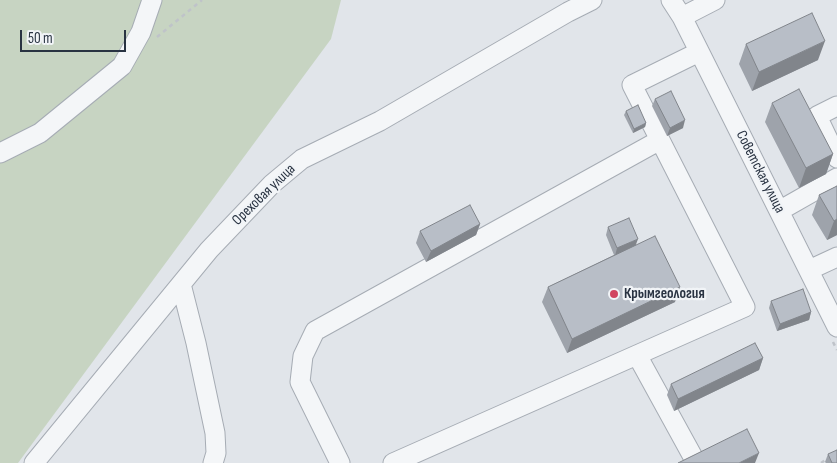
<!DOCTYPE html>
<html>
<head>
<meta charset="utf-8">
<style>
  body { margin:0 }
  #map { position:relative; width:837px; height:463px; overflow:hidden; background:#e1e5ea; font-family:"Sofia Sans Condensed",sans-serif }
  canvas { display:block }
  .scale { position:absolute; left:20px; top:30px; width:106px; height:22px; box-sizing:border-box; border:2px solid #293342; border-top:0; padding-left:6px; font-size:15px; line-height:18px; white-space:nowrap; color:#293342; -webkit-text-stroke:4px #f1f4f7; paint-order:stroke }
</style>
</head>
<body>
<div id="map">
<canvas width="837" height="463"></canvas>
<div class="scale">50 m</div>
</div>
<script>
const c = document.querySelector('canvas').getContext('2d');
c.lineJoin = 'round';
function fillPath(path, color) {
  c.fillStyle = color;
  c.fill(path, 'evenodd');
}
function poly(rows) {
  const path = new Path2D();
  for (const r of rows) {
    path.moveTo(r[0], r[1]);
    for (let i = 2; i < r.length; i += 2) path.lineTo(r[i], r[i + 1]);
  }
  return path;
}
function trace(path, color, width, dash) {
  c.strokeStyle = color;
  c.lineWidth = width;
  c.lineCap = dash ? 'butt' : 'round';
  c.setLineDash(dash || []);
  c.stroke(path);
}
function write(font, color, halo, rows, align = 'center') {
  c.font = font + ' "Sofia Sans Condensed",sans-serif';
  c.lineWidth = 4.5;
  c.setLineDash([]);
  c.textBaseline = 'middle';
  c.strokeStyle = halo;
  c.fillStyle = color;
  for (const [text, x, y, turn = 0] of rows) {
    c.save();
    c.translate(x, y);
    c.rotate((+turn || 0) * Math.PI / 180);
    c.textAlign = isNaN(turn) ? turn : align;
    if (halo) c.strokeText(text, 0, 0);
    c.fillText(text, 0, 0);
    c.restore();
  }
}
fillPath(poly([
  [0,0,341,0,331,39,18,463,0,463]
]), '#c7d4c2');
const minor = poly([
  [671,0,682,17,837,327],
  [682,17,715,0],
  [837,106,817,116,837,158],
  [0,153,40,133,122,66,141,32,152,0],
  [779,211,837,178],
  [809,270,837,257],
  [181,284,196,343,215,433,216,453,213,463],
  [637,355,693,457],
  [34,463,209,250,272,184,302,159,380,121,568,12,592,0],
  [340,463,300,382,303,356,315,331,660,140],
  [393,463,745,307,632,85,699,52]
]);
trace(minor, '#a6acb4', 21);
trace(poly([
  [157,37,202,0],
  [833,342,837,350],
  [821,463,828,458]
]), '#bfc3c9', 2.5, [4, 4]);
trace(minor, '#f4f6f8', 19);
fillPath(poly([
  [746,44,818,60,752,91,739,64],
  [655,99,683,128,667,136,652,106],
  [772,103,833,154,826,174,799,188,765,122],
  [626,111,646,123,645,127,633,133,624,115],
  [837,186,837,235,827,240,812,215,819,195],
  [480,224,476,235,426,262,416,243,420,231],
  [608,227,636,245,675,302,567,353,542,302,548,287,614,255,606,235],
  [771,301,811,312,809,320,777,331,769,308],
  [763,358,759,370,674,411,667,395,671,384],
  [828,454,837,463,826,463,825,462]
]), '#9ea3ab');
fillPath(poly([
  [825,41,818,60,752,91,759,72],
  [685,120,683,128,667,136,670,128],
  [646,123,645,127,633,133,634,129],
  [833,154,826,174,799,188,806,168],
  [837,219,837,235,827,240,834,221],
  [480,224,476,235,426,262,431,251],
  [638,239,635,247,615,256,617,248],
  [680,287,675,302,567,353,572,339],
  [811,312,809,320,777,331,780,324],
  [763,358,759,370,674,411,678,399],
  [759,453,755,463,739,463]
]), '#81858b');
const building = poly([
  [812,13,825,41,759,72,746,44,812,13],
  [799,89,833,154,806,168,772,103,799,89],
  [671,91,685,120,670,128,655,99,671,91],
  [638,105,646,123,634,129,626,111,638,105],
  [837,186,837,219,834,221,819,195,837,186],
  [470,205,480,224,431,251,420,231,470,205],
  [629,218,638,239,617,248,608,227,629,218],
  [655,236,680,287,572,339,548,287,655,236],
  [803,289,811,312,780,324,771,301,803,289],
  [755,343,763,358,678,399,671,384,755,343],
  [747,429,759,453,739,463,678,463,747,429],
  [837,450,837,463,832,463,828,454,837,450]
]);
fillPath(building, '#b8bec7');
trace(building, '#81858b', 1);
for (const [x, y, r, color] of [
  [614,294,5,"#d1445f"]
]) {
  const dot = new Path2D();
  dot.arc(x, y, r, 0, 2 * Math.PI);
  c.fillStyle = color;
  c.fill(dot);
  trace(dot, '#f1f4f7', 2);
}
write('15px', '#293342', '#f1f4f7', [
  ["Советская улица",760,172,63],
  ["Ореховая улица",264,195,-44]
]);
write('bold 15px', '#293342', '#f1f4f7', [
  ["Крымгеология",624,294]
], 'left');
</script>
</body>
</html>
